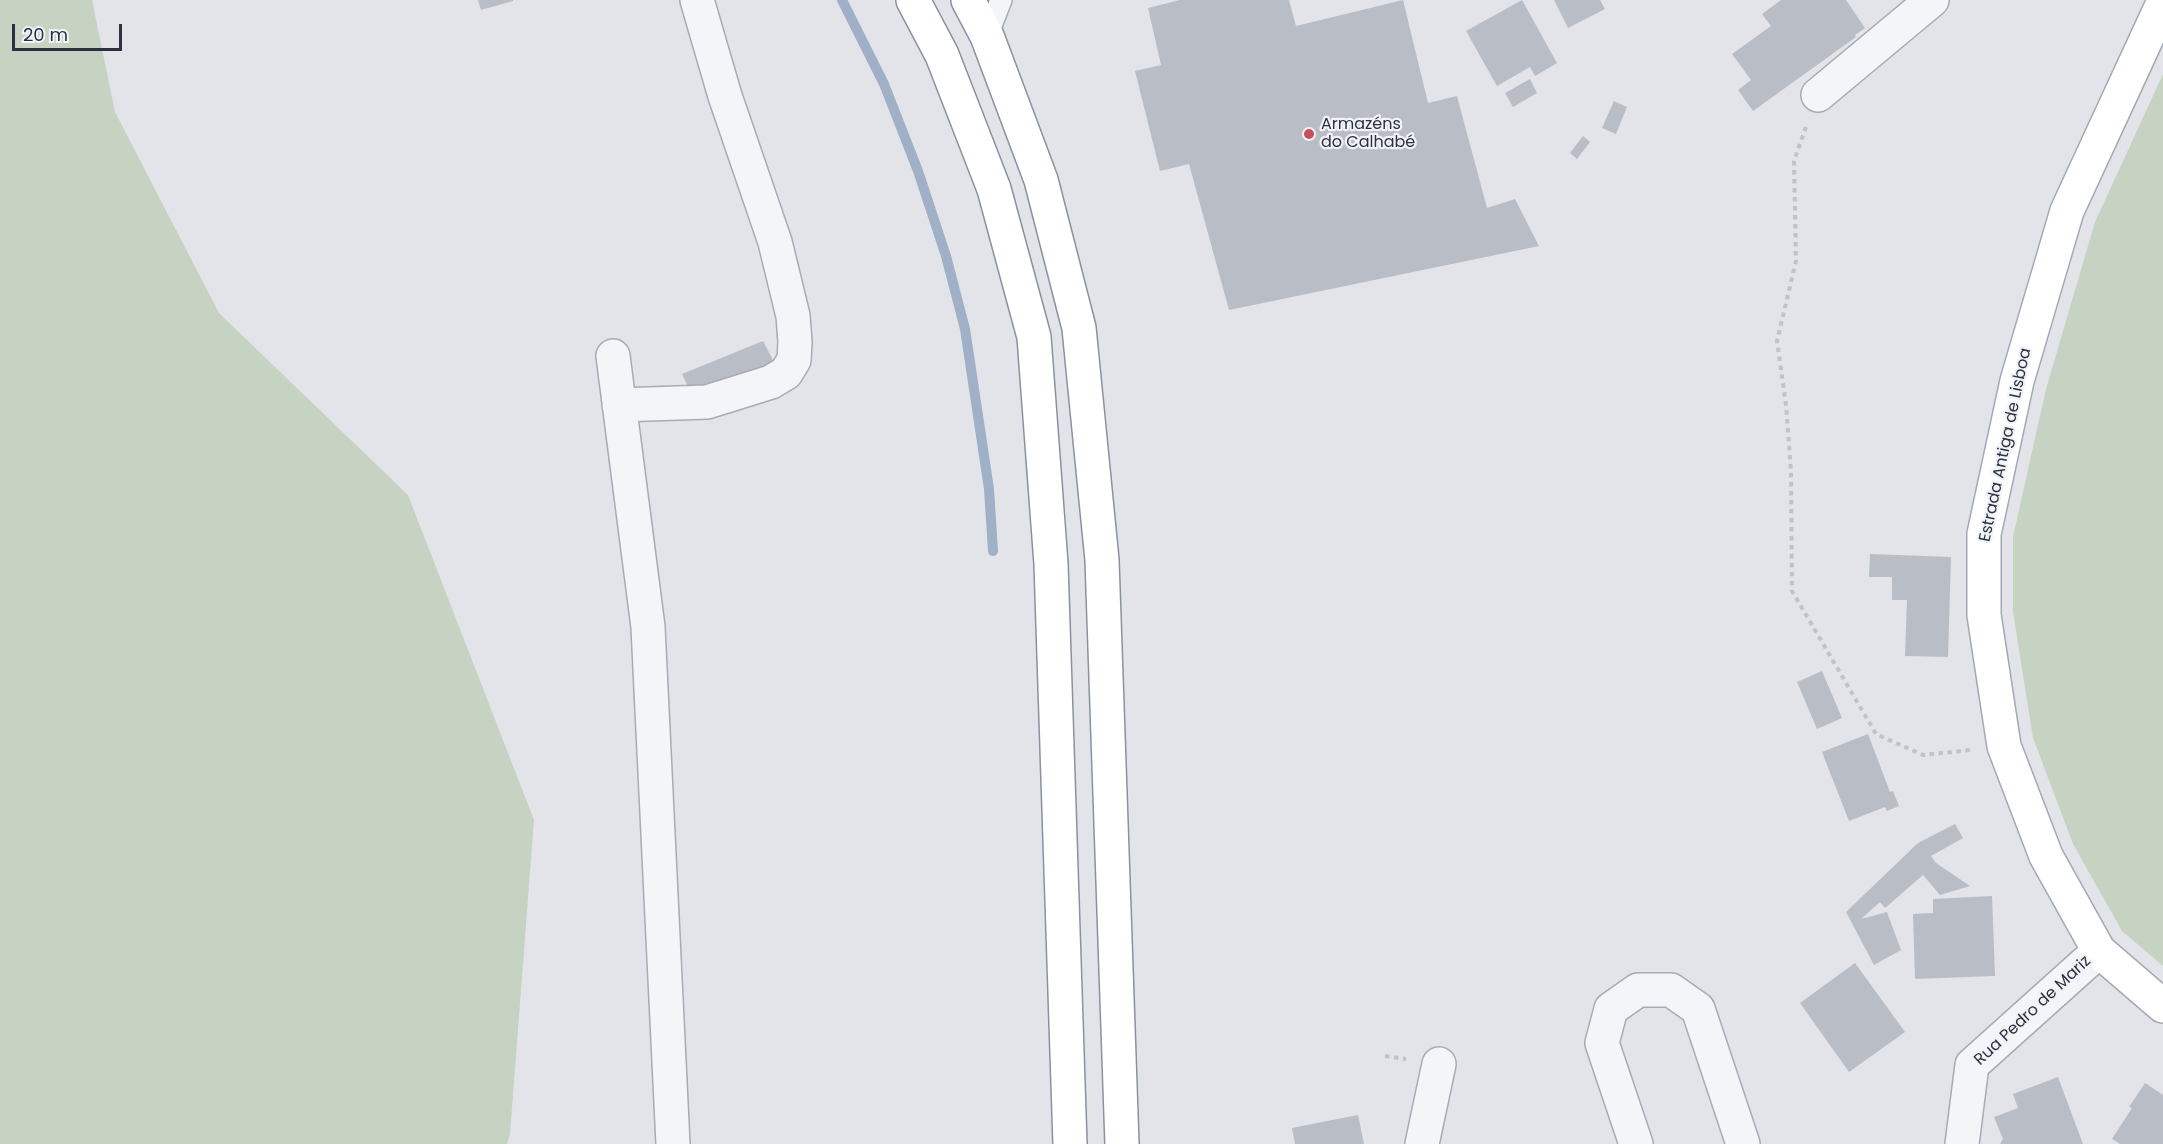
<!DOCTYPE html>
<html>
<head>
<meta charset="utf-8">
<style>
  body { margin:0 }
  #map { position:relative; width:2163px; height:1144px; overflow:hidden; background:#e2e4e9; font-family:Poppins,sans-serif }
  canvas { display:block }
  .scale { position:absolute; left:12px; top:24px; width:110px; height:27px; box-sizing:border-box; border:3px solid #2b3140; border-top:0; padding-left:8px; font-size:18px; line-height:21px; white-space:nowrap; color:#2b3140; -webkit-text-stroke:4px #f1f3f7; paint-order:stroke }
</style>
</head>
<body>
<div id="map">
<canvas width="2163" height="1144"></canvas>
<div class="scale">20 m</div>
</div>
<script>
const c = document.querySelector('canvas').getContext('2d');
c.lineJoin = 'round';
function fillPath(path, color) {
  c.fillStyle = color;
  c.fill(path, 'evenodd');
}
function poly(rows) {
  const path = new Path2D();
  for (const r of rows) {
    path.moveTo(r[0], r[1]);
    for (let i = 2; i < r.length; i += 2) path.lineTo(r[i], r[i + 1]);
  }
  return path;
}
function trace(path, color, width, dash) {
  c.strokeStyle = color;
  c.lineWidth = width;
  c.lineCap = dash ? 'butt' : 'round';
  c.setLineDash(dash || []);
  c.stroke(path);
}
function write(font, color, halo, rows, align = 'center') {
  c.font = font + ' Poppins,sans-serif';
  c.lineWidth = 4.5;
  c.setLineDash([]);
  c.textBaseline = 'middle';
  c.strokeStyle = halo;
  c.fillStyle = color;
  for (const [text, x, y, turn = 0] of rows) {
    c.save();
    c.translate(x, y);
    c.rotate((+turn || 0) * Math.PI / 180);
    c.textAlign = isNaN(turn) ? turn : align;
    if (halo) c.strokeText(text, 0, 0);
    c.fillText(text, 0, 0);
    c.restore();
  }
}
fillPath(poly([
  [0,0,92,0,115,112,219,313,408,495,534,820,510,1134,507,1144,0,1144],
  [2163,74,2163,966,2122,931,2073,844,2033,738,2013,612,2013,537,2046,389,2095,222]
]), '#c6d3c3');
trace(poly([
  [842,0,884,84,918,171,946,256,965,329,989,489,993,551]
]), '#9fb0c7', 10);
fillPath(poly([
  [478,0,513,0,513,1,481,10],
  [1180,0,1289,0,1296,26,1403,0,1428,103,1457,96,1487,208,1515,199,1539,246,1229,310,1189,164,1160,171,1135,71,1161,65,1148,8],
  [1522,0,1557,63,1535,76,1530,67,1497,86,1466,31],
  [1554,0,1600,0,1605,9,1568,28],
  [1781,0,1846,0,1865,28,1855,35,1856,37,1753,111,1738,90,1751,80,1732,54,1771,26,1762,14],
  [1530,79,1537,93,1513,107,1505,93],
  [1614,101,1627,107,1616,134,1602,128],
  [1583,136,1590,142,1577,159,1570,153],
  [763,341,776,366,690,391,682,374],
  [1870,554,1951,557,1948,657,1905,656,1907,600,1892,600,1892,577,1869,577],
  [1822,671,1842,718,1817,729,1797,682],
  [1868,734,1890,792,1893,791,1899,806,1887,811,1885,807,1849,821,1822,752],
  [1955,824,1963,838,1931,856,1936,863,1970,886,1940,895,1923,875,1885,908,1880,902,1861,919,1887,912,1901,950,1874,965,1846,912,1918,843],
  [1992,896,1995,976,1915,979,1913,914,1933,913,1933,899],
  [1855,963,1905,1032,1849,1072,1800,1003],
  [2058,1077,2083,1144,2000,1144,2003,1139,1994,1117,2018,1108,2013,1094],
  [2145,1083,2163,1095,2163,1144,2120,1144,2112,1139,2132,1108,2129,1107],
  [1358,1115,1364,1144,1295,1144,1292,1128]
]), '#b9bdc6');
const lane = poly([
  [987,36,1001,0]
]);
const street = poly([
  [1818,95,1932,0],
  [613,356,648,627,673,1144],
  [619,405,707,402,771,382,786,373,794,360,795,342,793,316,775,242,725,96,697,0],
  [1422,1144,1439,1064],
  [1636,1144,1602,1043,1611,1009,1638,990,1671,990,1698,1009,1743,1144],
  [1962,1144,1972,1065,2099,951]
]);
const primary = poly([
  [2163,3,2067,211,2017,381,1984,534,1984,615,2004,746,2046,856,2099,951,2163,1006]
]);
const highway = poly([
  [913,0,942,55,994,189,1034,337,1051,564,1070,1144],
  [968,0,987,36,1041,180,1079,328,1102,560,1122,1144]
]);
trace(lane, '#a7abb3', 24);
trace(street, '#a7abb3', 36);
trace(primary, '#a2a8b4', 36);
trace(highway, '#8a919f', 36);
trace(poly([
  [1806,127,1794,161,1796,261,1777,341,1786,405,1791,471,1792,591,1876,734,1923,755,1970,750],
  [1385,1056,1406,1059]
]), '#c0c2c8', 4, [4.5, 4.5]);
trace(lane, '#f4f5f8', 21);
trace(street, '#f4f5f8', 33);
trace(primary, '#fff', 33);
trace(highway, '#fff', 33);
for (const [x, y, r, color] of [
  [1309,134,6,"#c64f5b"]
]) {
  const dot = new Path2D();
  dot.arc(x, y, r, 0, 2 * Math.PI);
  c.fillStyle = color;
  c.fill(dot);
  trace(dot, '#f1f3f7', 2);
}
write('16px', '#2b3140', '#f1f3f7', [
  ["Armazéns",1321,125],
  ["do Calhabé",1321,143]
], 'left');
write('16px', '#2b3140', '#f1f3f7', [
  ["Estrada Antiga de Lisboa",2006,445,-78],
  ["Rua Pedro de Mariz",2033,1011,-43]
]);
</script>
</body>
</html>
